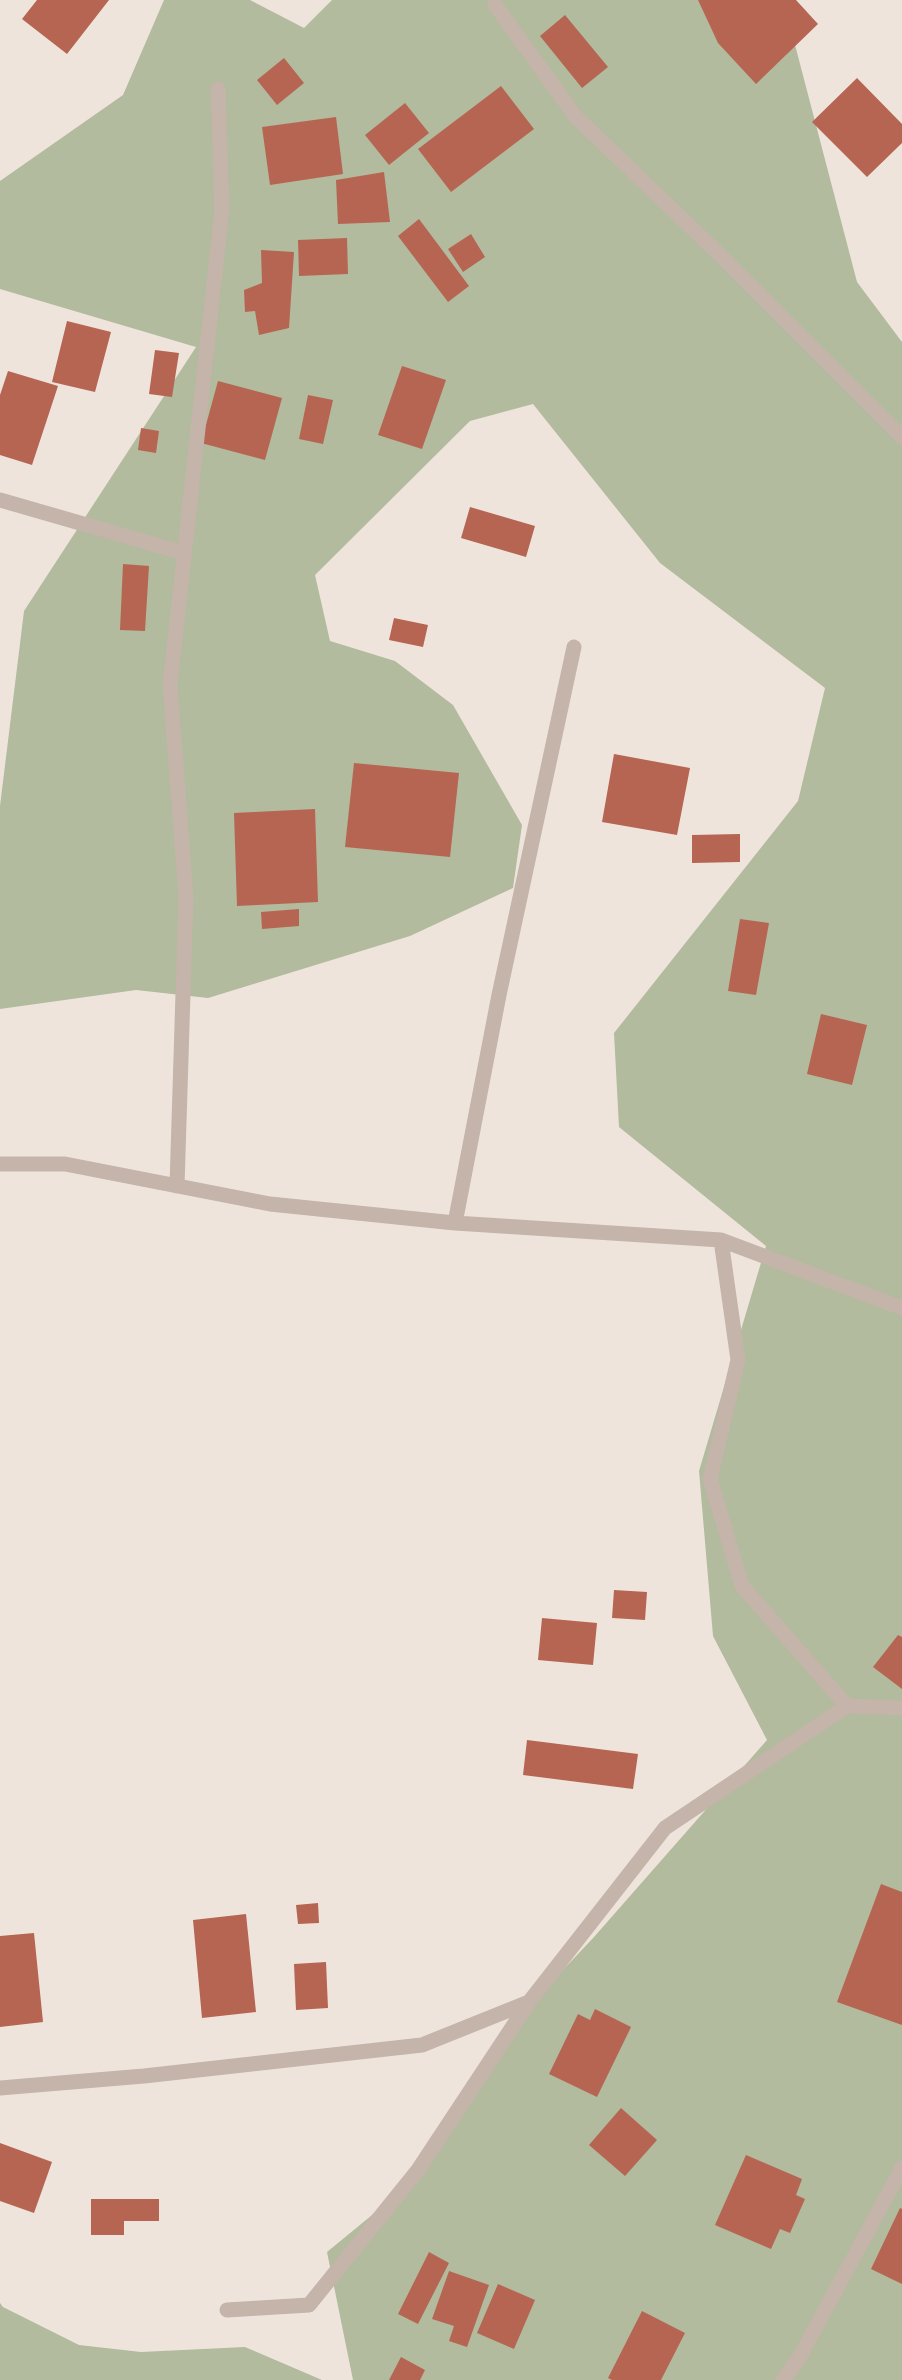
<!DOCTYPE html>
<html>
<head>
<meta charset="utf-8">
<style>
  body { margin:0 }
  canvas { display:block; background:#eee4db }
</style>
</head>
<body>
<canvas width="902" height="2380"></canvas>
<script>
const c = document.querySelector('canvas').getContext('2d');
c.lineJoin = 'round';
function fillPath(path, color) {
  c.fillStyle = color;
  c.fill(path, 'evenodd');
}
function poly(rows) {
  const path = new Path2D();
  for (const r of rows) {
    path.moveTo(r[0], r[1]);
    for (let i = 2; i < r.length; i += 2) path.lineTo(r[i], r[i + 1]);
  }
  return path;
}
function trace(path, color, width, dash) {
  c.strokeStyle = color;
  c.lineWidth = width;
  c.lineCap = dash ? 'butt' : 'round';
  c.setLineDash(dash || []);
  c.stroke(path);
}
fillPath(poly([
  [164,0,250,0,304,28,332,0,774,0,788,18,857,282,902,342,902,2380,353,2380,327,2252,383,2206,429,2149,496,2041,594,1937,767,1740,713,1636,699,1471,766,1246,619,1127,614,1033,798,801,825,688,660,563,533,404,470,421,315,575,330,641,395,661,453,705,522,825,513,888,410,936,208,998,136,990,0,1009,0,806,24,611,196,347,0,289,0,181,123,95],
  [0,2303,3,2307,79,2345,141,2352,245,2347,322,2380,0,2380]
]), '#b2bb9d');
fillPath(poly([
  [37,0,109,0,67,54,22,19],
  [698,0,796,0,818,24,756,84,718,43],
  [565,15,608,67,582,88,540,36],
  [284,58,304,83,277,105,257,80],
  [857,78,902,124,902,143,867,177,812,122],
  [501,86,534,129,451,192,418,149],
  [405,103,429,133,389,165,365,135],
  [336,117,343,174,270,185,262,127],
  [384,172,390,222,338,224,336,180],
  [419,219,469,286,448,302,398,236],
  [471,234,485,257,463,272,448,249],
  [347,238,348,274,299,276,298,240],
  [261,250,294,252,289,328,259,335,255,311,245,312,244,290,262,283],
  [67,321,111,332,95,392,52,382],
  [155,350,179,353,172,397,149,394],
  [402,366,446,380,422,449,378,435],
  [8,371,58,386,32,465,0,455,0,395],
  [218,381,282,398,265,460,201,443],
  [308,395,333,400,323,444,299,439],
  [141,428,159,431,156,453,138,450],
  [470,507,535,526,526,557,461,538],
  [123,564,149,566,145,631,120,630],
  [394,618,428,625,423,647,389,640],
  [614,754,690,768,677,835,602,822],
  [354,763,459,773,450,857,345,847],
  [315,809,318,902,237,906,234,813],
  [740,834,740,862,692,863,692,835],
  [299,909,299,926,262,929,261,912],
  [740,919,769,923,756,995,728,991],
  [821,1014,867,1025,852,1085,807,1074],
  [614,1590,647,1592,645,1620,612,1618],
  [542,1618,597,1623,593,1665,538,1660],
  [898,1635,902,1637,902,1689,873,1667],
  [527,1740,638,1754,633,1789,523,1775],
  [881,1884,902,1892,902,2025,837,2002],
  [318,1903,319,1923,298,1924,296,1905],
  [246,1914,256,2012,202,2018,193,1920],
  [34,1933,43,2022,0,2027,0,1936],
  [326,1962,328,2008,296,2010,294,1964],
  [595,2009,631,2027,597,2097,549,2074,578,2014,590,2020],
  [621,2108,657,2140,625,2176,589,2145],
  [0,2143,52,2162,34,2213,0,2201],
  [746,2155,802,2179,796,2195,805,2199,790,2233,780,2229,771,2249,715,2225],
  [91,2199,159,2199,159,2221,124,2221,124,2235,91,2235],
  [900,2208,902,2209,902,2284,871,2269],
  [429,2252,449,2263,418,2324,398,2314],
  [449,2271,489,2285,467,2347,449,2341,454,2326,432,2319],
  [498,2284,535,2300,514,2349,477,2333],
  [642,2311,685,2333,661,2380,612,2380,608,2378],
  [401,2357,425,2370,420,2380,389,2380]
]), '#b66552');
trace(poly([
  [495,5,576,117,720,255,902,437],
  [0,500,184,553],
  [0,1164,65,1164,270,1204,455,1223,721,1240,902,1308],
  [177,1186,186,897,170,685,222,209,218,89],
  [455,1223,499,995,574,647],
  [721,1240,738,1360,710,1479,742,1586,847,1706],
  [0,2088,144,2076,422,2045,529,2002],
  [227,2310,309,2305,418,2170,529,2002,665,1828,847,1706,902,1708],
  [783,2380,799,2358,902,2168]
]), '#c4b4a9', 15);
</script>
</body>
</html>
